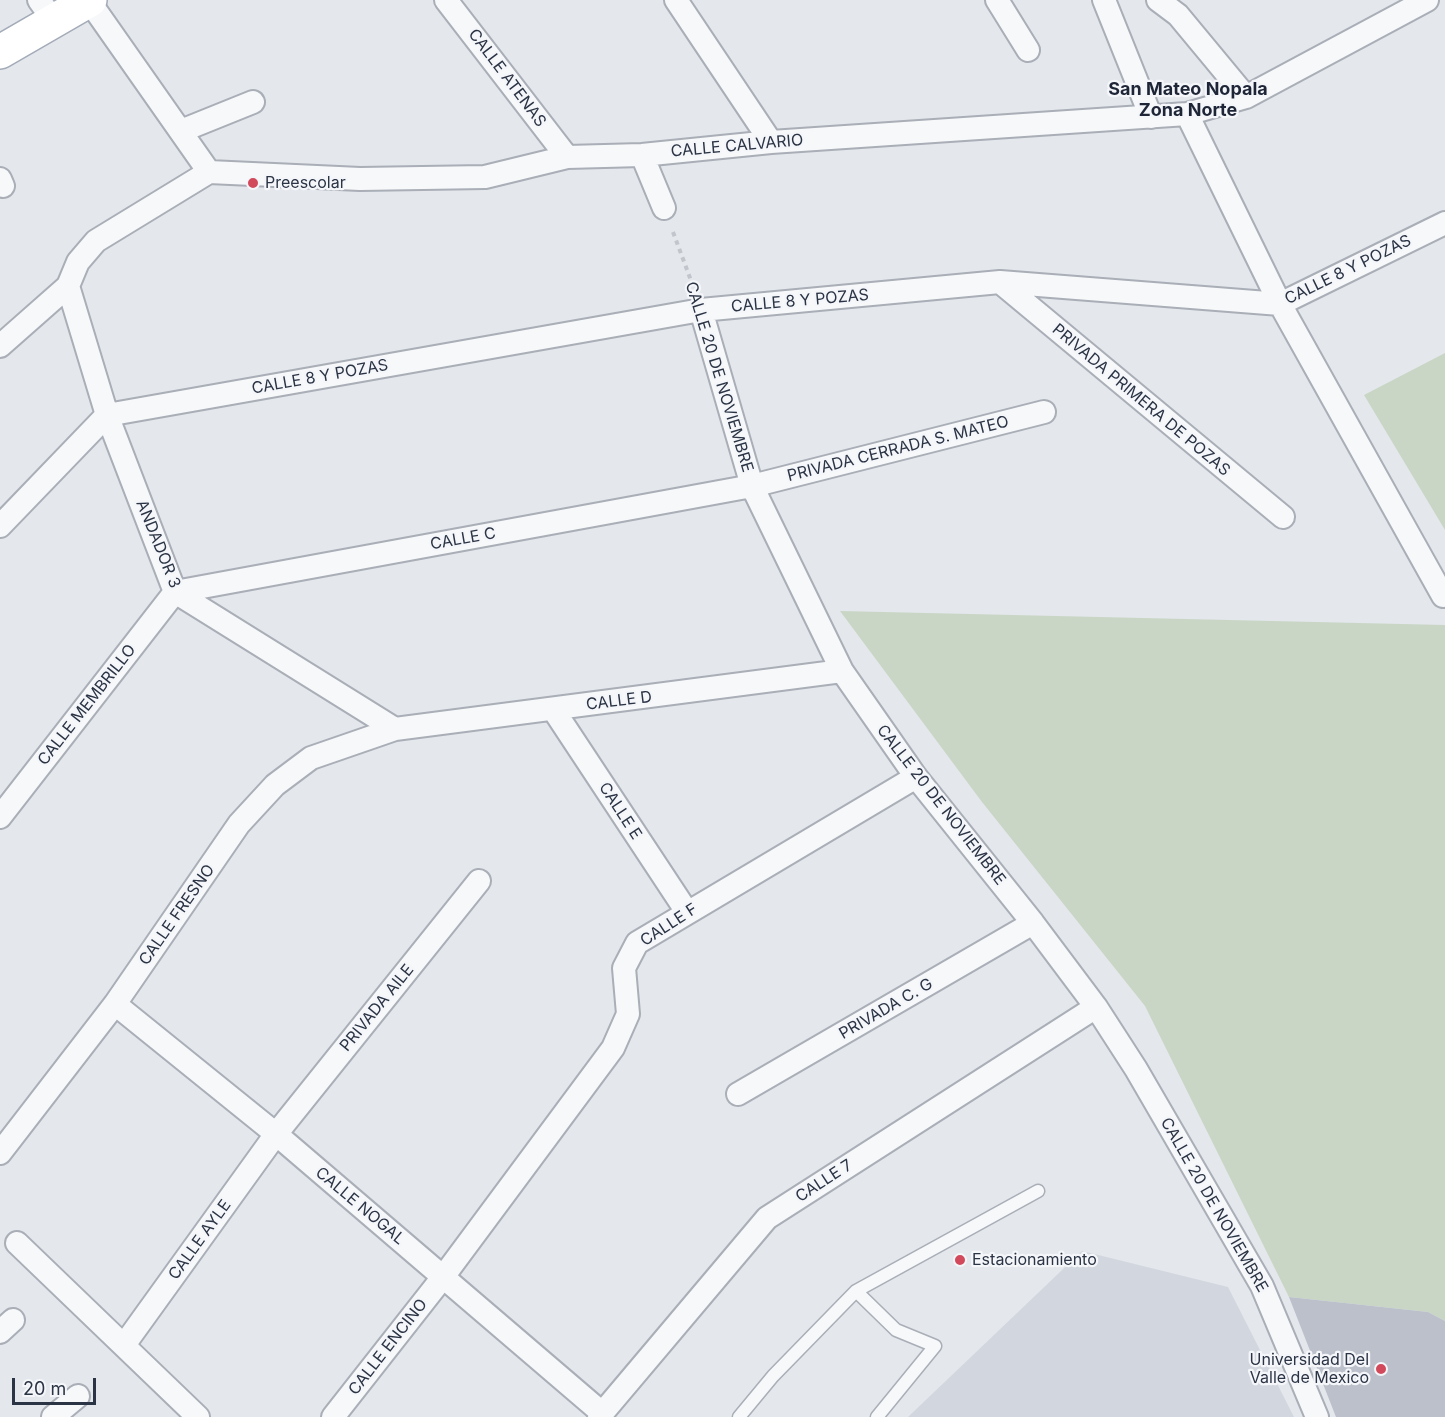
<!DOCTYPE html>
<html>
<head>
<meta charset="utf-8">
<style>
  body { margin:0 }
  #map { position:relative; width:1445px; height:1417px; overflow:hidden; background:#e4e7ec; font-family:Inter,sans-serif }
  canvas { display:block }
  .scale { position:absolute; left:12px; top:1378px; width:84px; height:27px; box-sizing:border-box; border:3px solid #2b3445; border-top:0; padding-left:8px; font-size:18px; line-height:21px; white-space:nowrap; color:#2b3445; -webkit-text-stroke:4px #f4f6f9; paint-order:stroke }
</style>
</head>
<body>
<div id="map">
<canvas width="1445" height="1417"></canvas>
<div class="scale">20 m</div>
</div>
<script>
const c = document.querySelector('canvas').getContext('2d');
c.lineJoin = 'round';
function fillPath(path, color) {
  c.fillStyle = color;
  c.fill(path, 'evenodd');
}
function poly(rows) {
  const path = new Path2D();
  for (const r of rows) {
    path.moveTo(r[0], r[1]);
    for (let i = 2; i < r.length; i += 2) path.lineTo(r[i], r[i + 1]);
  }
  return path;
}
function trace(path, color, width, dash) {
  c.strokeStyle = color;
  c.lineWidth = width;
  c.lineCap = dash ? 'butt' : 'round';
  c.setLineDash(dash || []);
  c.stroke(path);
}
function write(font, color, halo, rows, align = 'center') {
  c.font = font + ' Inter,sans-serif';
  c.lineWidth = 4.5;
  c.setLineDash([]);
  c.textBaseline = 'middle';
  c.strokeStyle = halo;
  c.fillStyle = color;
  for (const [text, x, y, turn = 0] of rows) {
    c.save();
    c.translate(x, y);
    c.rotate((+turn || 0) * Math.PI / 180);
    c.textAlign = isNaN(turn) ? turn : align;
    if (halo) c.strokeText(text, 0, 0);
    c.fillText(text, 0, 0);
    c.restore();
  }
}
fillPath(poly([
  [1082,1251,1228,1287,1294,1417,908,1417]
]), '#d2d6de');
fillPath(poly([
  [1445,353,1445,530,1364,395],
  [840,611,1445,625,1445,1321,1428,1312,1289,1297,1145,1006,982,802]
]), '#c9d6c5');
fillPath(poly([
  [1289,1297,1428,1312,1445,1321,1445,1417,1336,1417]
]), '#bbc0ca');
const lane = poly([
  [856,1291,896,1330,935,1346,877,1417],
  [739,1417,773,1376,856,1291,1038,1191]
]);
const street = poly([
  [39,0,54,21],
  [446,0,567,157],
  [676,0,771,142],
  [997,0,1028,50],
  [1104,0,1151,117],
  [1158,0,1178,15,1246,97],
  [89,1,209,172],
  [1187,114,1280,304,1443,596],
  [181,131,253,102],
  [642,155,664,208],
  [0,179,3,186],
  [1000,282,1283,517],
  [68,286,107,415,175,592,395,729],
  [701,310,752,486,842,671,916,777,1033,923,1096,1007,1136,1069,1262,1286,1317,1417],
  [0,346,68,286,78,262,96,241,209,172,360,179,485,177,567,157,642,155,771,142,1187,114,1246,97,1427,0],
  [0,526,107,415,701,310,1000,282,1280,304,1445,223],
  [553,709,687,912],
  [0,817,175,592,752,486,1044,412],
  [115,1004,276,1134,602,1413],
  [738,1094,1033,923],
  [0,1153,115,1004,239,824,275,785,311,758,395,729,842,671],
  [17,1243,198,1417],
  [0,1332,13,1320],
  [124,1345,276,1134,479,881],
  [53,1417,78,1396],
  [333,1417,443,1277,613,1048,628,1014,624,968,637,943,916,777],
  [599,1417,767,1218,1096,1007]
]);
const primary = poly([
  [0,52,90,0]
]);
trace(lane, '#a9aeb7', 15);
trace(street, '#a9aeb7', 26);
trace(primary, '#a3abb8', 36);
trace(poly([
  [673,232,693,286]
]), '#c2c5cb', 4, [4.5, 4.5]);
trace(lane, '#f7f8fa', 12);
trace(street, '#f7f8fa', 22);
trace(primary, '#fff', 33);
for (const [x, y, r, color] of [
  [253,183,6,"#d1495b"],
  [960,1260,6,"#d1495b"],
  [1381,1369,6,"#d1495b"]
]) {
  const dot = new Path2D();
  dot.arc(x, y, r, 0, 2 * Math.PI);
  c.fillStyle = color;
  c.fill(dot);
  trace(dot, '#f4f6f9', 2);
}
write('16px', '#2b3445', '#f4f6f9', [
  ["CALLE ATENAS",507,78,53],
  ["CALLE CALVARIO",737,146,-5],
  ["CALLE 8 Y POZAS",1348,270,-26],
  ["CALLE 8 Y POZAS",800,301,-5],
  ["CALLE 8 Y POZAS",320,377,-10],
  ["CALLE 20 DE NOVIEMBRE",719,377,73],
  ["PRIVADA PRIMERA DE POZAS",1141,400,40],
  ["PRIVADA CERRADA S. MATEO",898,449,-14],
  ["CALLE C",463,539,-10],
  ["ANDADOR 3",158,544,68],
  ["CALLE D",619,701,-7],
  ["CALLE MEMBRILLO",87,705,-52],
  ["CALLE 20 DE NOVIEMBRE",941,805,52],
  ["CALLE E",620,811,57],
  ["CALLE FRESNO",177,915,-55],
  ["CALLE F",669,925,-33],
  ["PRIVADA AILE",377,1008,-51],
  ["PRIVADA C. G",886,1009,-30],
  ["CALLE 7",824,1181,-33],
  ["CALLE 20 DE NOVIEMBRE",1214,1205,60],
  ["CALLE NOGAL",360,1206,40],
  ["CALLE AYLE",200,1240,-54],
  ["CALLE ENCINO",388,1347,-52]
]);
write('16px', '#2b3445', '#f4f6f9', [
  ["Preescolar",265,183],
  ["Estacionamiento",972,1260],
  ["Universidad Del",1369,1360,"right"],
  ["Valle de Mexico",1369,1378,"right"]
], 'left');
write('bold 18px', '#1d2536', '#f4f6f9', [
  ["San Mateo Nopala",1188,90],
  ["Zona Norte",1188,111]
]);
</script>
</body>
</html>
